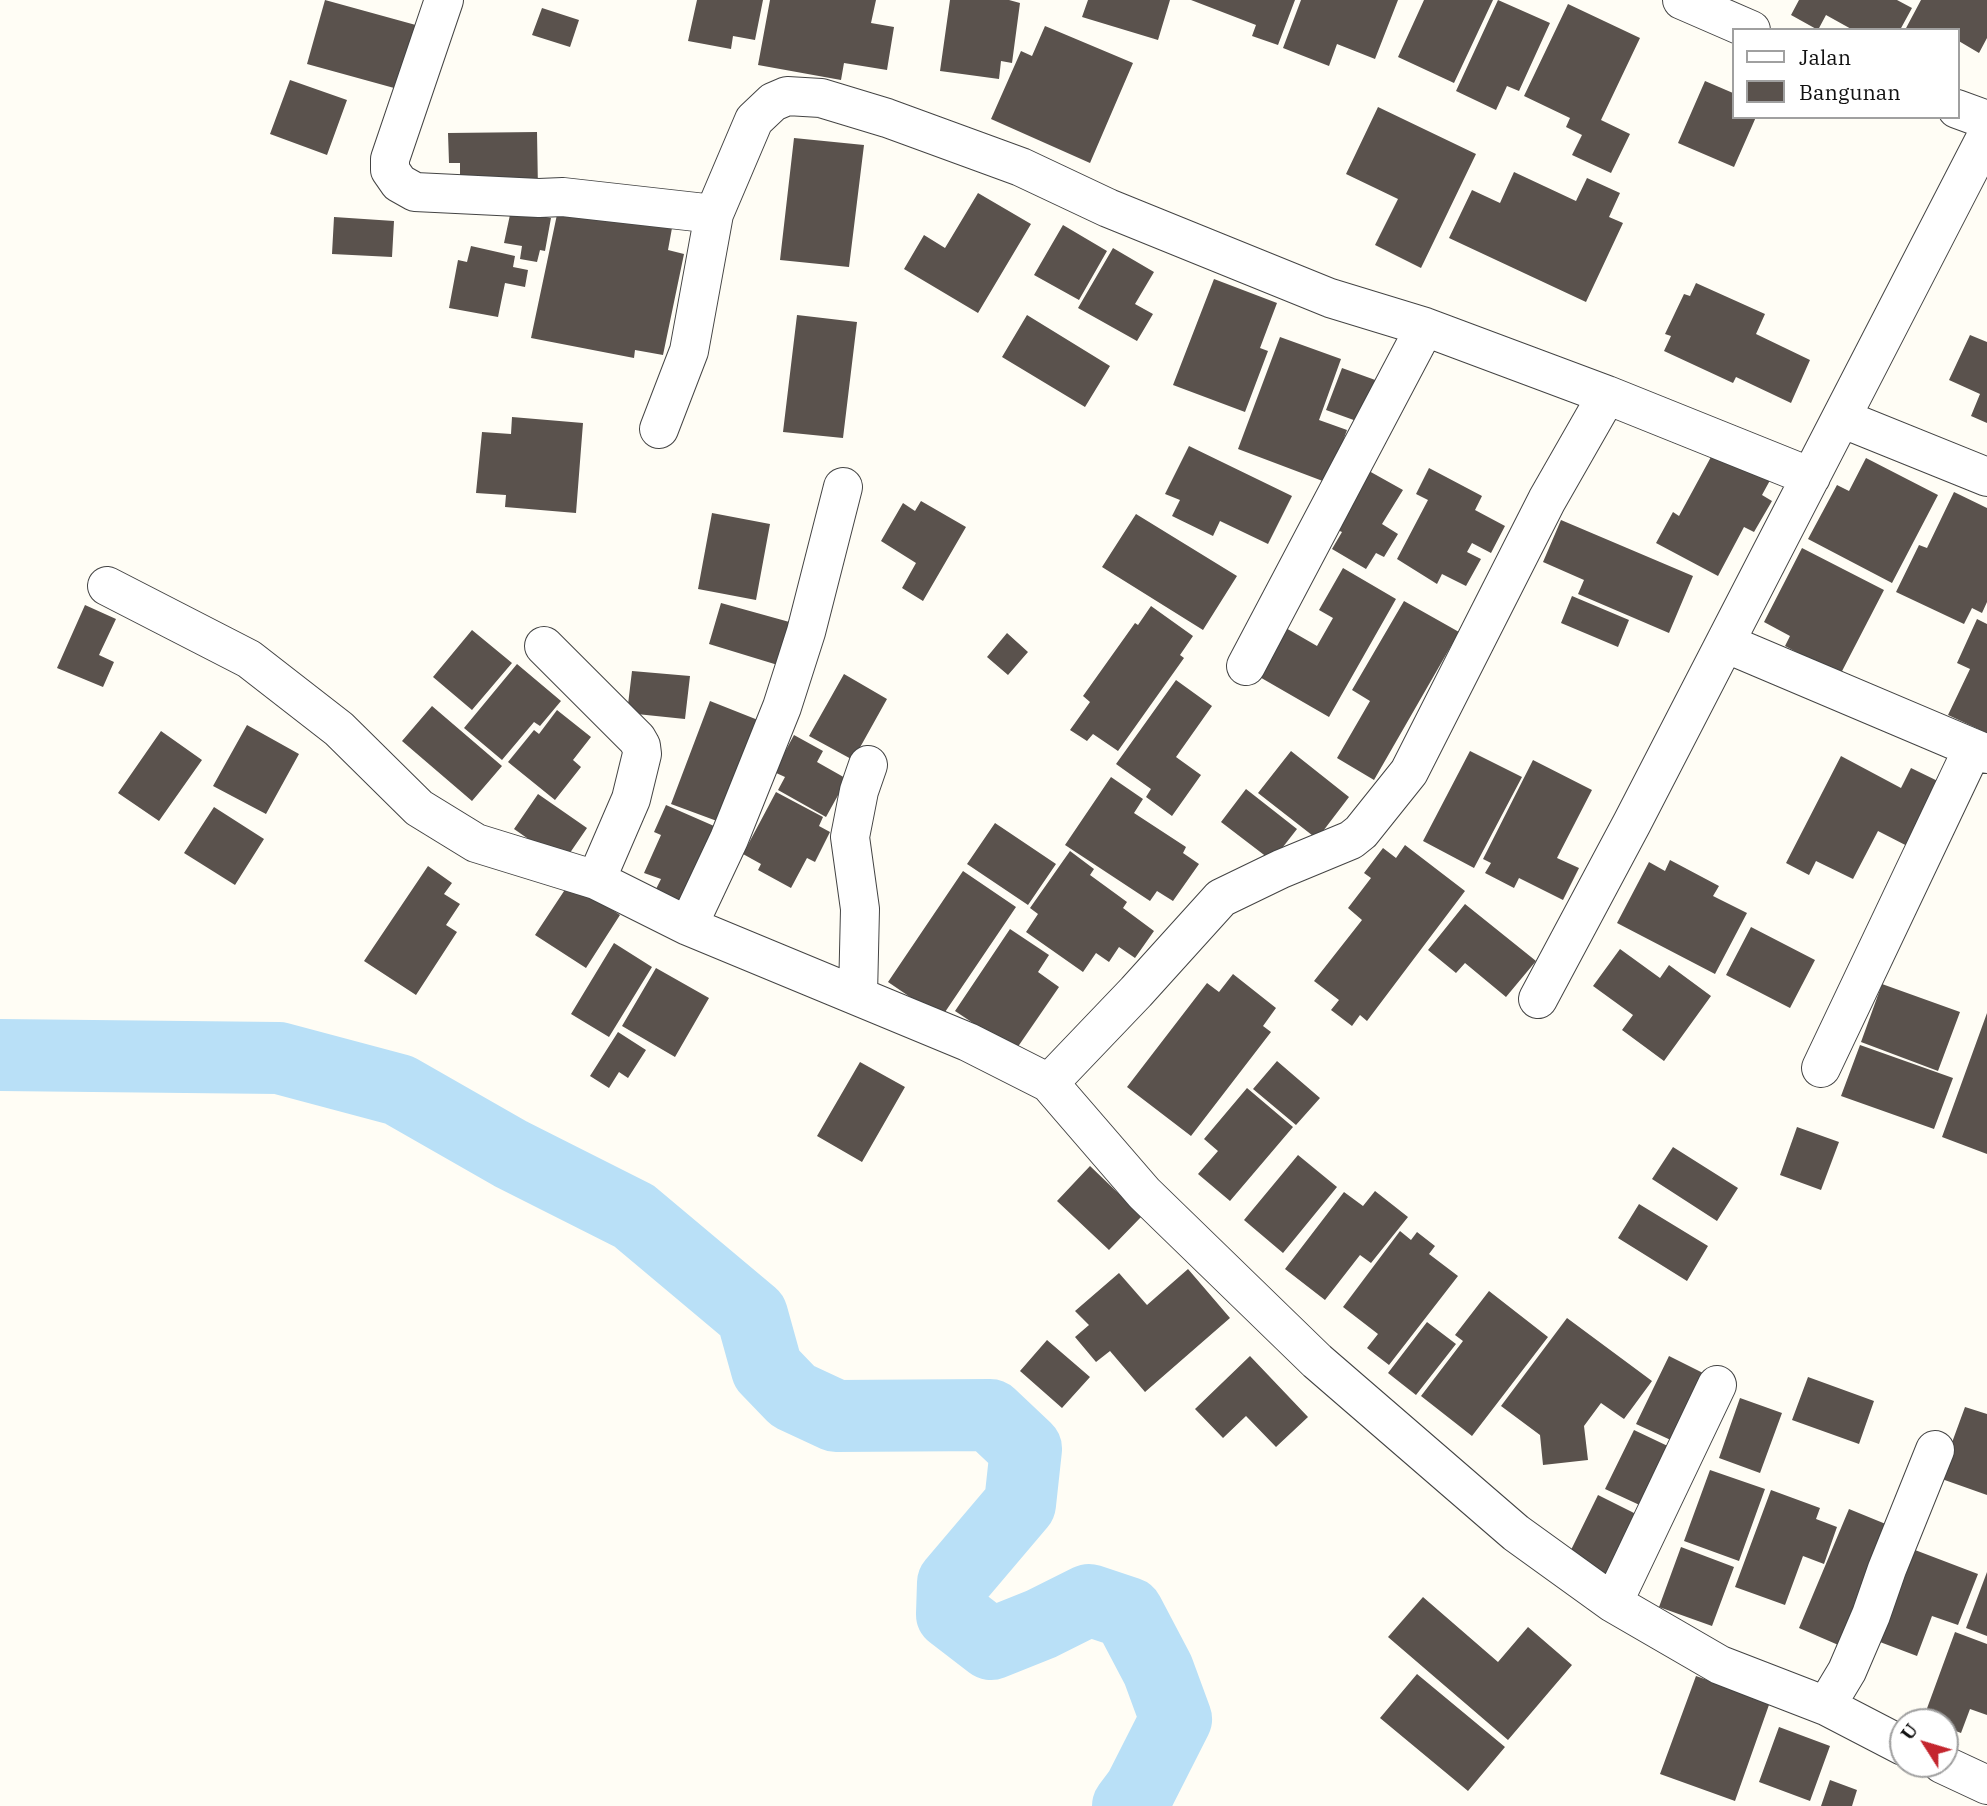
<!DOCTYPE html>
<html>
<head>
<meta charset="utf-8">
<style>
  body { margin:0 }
  #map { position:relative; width:1987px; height:1806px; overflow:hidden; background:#fffdf5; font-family:"IBM Plex Serif",serif }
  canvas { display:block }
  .legend { position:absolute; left:1732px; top:28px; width:228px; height:91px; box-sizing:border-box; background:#fff; border:2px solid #a0a0a0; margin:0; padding:9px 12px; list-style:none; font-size:21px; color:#111 }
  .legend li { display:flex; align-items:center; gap:14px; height:35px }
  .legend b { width:35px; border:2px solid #a0a0a0 }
  .north { position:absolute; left:1889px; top:1708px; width:70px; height:70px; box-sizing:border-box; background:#fff; border:2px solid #a0a0a0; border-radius:50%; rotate:307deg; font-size:19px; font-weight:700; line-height:28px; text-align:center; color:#111 }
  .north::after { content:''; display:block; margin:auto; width:24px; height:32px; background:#c4262e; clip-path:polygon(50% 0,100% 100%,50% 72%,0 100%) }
</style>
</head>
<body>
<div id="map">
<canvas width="1987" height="1806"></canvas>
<ul class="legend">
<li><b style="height:9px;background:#fff"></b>Jalan</li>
<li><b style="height:19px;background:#5a524d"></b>Bangunan</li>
</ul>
<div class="north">U</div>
</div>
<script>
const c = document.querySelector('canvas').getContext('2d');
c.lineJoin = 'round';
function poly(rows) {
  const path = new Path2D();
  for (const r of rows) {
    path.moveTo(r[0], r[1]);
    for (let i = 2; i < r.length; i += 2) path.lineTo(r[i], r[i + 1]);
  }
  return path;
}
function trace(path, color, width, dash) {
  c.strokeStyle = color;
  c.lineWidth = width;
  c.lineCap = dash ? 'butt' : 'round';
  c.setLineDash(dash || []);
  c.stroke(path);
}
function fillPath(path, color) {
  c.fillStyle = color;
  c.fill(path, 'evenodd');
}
trace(poly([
  [0,1055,279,1058,399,1090,511,1154,634,1216,752,1315,767,1369,793,1396,836,1416,990,1415,1026,1449,1020,1504,953,1583,952,1614,991,1644,1041,1624,1089,1600,1128,1613,1158,1670,1176,1719,1140,1790,1128,1806]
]), '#b9e0f7', 72);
fillPath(poly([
  [325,0,423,27,405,91,307,64],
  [697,0,763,0,755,40,733,36,731,49,688,41],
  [770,0,876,0,871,23,894,27,887,70,844,63,841,80,758,65],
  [950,0,1009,0,1020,3,1012,63,1001,61,999,79,940,71],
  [1088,0,1170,0,1158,40,1082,17],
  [1191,0,1295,0,1278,45,1252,36,1256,25],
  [1301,0,1398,0,1375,59,1337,44,1329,66,1283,48],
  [1424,0,1493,0,1454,83,1398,57],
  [1498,0,1550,23,1519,91,1507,86,1496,110,1456,91],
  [1799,0,1897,0,1912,8,1900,30,1853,30,1826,15,1818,30,1791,15],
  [1921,0,1987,0,1987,38,1979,53,1957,40,1957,30,1905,30],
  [1568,4,1640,38,1601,120,1630,134,1611,173,1572,155,1582,135,1566,127,1570,118,1524,96],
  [542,8,579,20,570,47,532,35],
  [1045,26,1133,63,1090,163,991,119,1021,51,1032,56],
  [290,80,347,100,327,155,270,134],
  [1705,81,1733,93,1733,117,1756,117,1734,167,1678,143],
  [1378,107,1476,154,1421,268,1375,245,1398,199,1346,174],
  [537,132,538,190,460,180,460,163,449,163,448,133],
  [794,138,864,145,849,267,780,260],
  [1514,172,1576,201,1587,178,1620,193,1609,217,1623,223,1586,302,1449,238,1472,190,1500,203],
  [978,193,1031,224,978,313,904,269,924,235,945,248],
  [559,205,672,228,668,250,684,254,663,355,635,350,634,358,531,338],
  [511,210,551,218,545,251,540,250,537,262,520,259,522,246,504,243],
  [334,217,394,221,392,257,332,254],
  [1063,225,1107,251,1079,300,1034,275],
  [471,246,515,256,513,267,528,270,525,287,505,283,498,317,449,308,458,260,467,262],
  [1113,248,1154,272,1135,304,1153,314,1137,341,1078,308],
  [1214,279,1277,303,1260,348,1268,351,1245,412,1173,385],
  [1696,283,1765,314,1756,334,1810,360,1791,403,1736,377,1733,383,1664,351,1671,336,1665,334,1684,294,1690,296],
  [797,315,857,322,843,438,783,432],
  [1027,315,1110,366,1085,407,1002,357],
  [1970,335,1987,342,1987,423,1971,416,1980,394,1949,380],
  [1280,337,1341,359,1319,420,1347,430,1328,483,1238,449],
  [1342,368,1378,381,1362,423,1326,410],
  [512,417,583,423,576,513,505,507,506,495,476,493,482,432,511,434],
  [1718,444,1774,473,1762,495,1772,501,1754,532,1744,527,1718,576,1656,543,1673,512,1679,516],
  [1189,446,1292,496,1268,544,1220,521,1213,536,1172,516,1180,500,1165,494],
  [1866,458,1938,495,1892,583,1808,539,1837,485,1849,491],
  [1429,468,1482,496,1475,510,1505,526,1491,553,1472,543,1467,552,1481,559,1466,586,1442,574,1437,584,1397,559,1428,500,1416,494],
  [1369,471,1403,490,1382,524,1398,534,1384,557,1376,553,1366,569,1332,549,1342,532,1335,529],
  [1954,492,1987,508,1987,602,1982,613,1972,608,1964,624,1896,592,1919,545,1927,548],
  [921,501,966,527,923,601,902,588,916,563,881,541,903,503,915,511],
  [712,513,770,524,756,600,698,589],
  [1136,514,1237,576,1203,630,1102,567],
  [1561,520,1693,576,1669,633,1578,594,1584,580,1543,562],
  [1802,548,1884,590,1840,675,1785,646,1790,636,1764,622],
  [1343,568,1396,599,1329,717,1251,672,1279,624,1317,646,1333,618,1319,610],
  [1572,596,1629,620,1618,647,1561,623],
  [1404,601,1459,632,1374,780,1337,758,1370,701,1352,690],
  [721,603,793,623,781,666,709,644],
  [85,605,116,619,99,655,114,662,103,687,57,668],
  [1151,606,1193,636,1180,655,1184,658,1118,751,1093,734,1087,741,1070,730,1090,702,1083,696,1135,623,1138,625],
  [1977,619,1987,624,1987,733,1948,715,1970,669,1957,663],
  [472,630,512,663,472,710,433,677],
  [1007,633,1028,652,1008,675,987,657],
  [517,664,561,701,540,726,534,722,502,760,464,728],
  [632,671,690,676,685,719,627,713],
  [844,674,887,699,853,760,809,736],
  [1176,680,1212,706,1176,757,1201,775,1172,816,1146,797,1151,789,1116,764],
  [710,701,763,722,725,824,671,804],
  [432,706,502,766,472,801,402,741],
  [557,710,591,737,573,760,581,767,555,800,508,762,534,730,539,734],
  [247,725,299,754,266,814,213,786],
  [161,731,202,760,159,821,118,793],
  [794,735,823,751,817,762,847,779,826,817,778,790,785,777,774,772],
  [1291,751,1349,797,1317,839,1258,793],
  [1470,751,1522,777,1474,868,1423,841],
  [1841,756,1901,788,1911,768,1950,787,1917,851,1878,831,1853,879,1816,861,1809,875,1786,863],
  [1533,760,1592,790,1557,858,1579,868,1563,900,1519,878,1514,888,1485,873,1491,863,1483,859],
  [1111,777,1143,799,1134,813,1186,847,1183,853,1199,864,1173,901,1157,891,1150,901,1065,845],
  [1246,789,1297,829,1272,861,1221,822],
  [776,792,823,817,819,826,830,832,815,862,807,858,791,888,758,870,761,864,743,854],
  [538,794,587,828,563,863,514,829],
  [666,805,714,826,682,903,655,891,661,879,644,873,661,835,654,832],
  [214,807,264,839,235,885,184,853],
  [995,823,1056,864,1028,905,967,864],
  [1405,845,1465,891,1367,1021,1360,1015,1352,1026,1331,1010,1339,1000,1314,981,1362,920,1348,908,1371,878,1364,873,1383,848,1396,858],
  [1070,851,1094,869,1090,875,1127,902,1123,908,1154,931,1135,958,1119,947,1109,962,1096,953,1083,972,1026,932,1038,914,1030,908],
  [1670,860,1719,886,1713,896,1747,913,1715,974,1617,923,1649,862,1665,871],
  [428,866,452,883,444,894,460,904,446,925,457,932,416,995,364,961],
  [963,871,1016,907,941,1018,888,982],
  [570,882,620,915,586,968,535,935],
  [1465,904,1536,961,1506,997,1465,963,1456,973,1428,950],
  [1751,927,1815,960,1790,1008,1726,975],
  [1010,929,1049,955,1038,972,1059,987,1015,1051,955,1011],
  [614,943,652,967,609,1037,571,1014],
  [1620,949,1660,978,1669,965,1711,996,1664,1061,1622,1030,1633,1015,1593,986],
  [656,968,709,998,675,1057,622,1026],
  [1233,974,1276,1008,1263,1026,1271,1032,1191,1136,1127,1087,1207,983,1219,992],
  [1882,984,1960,1012,1938,1071,1861,1042],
  [1987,1013,1987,1154,1942,1137],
  [618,1032,646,1050,628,1078,619,1072,609,1088,590,1076],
  [1860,1045,1953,1078,1934,1129,1841,1096],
  [1277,1061,1320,1098,1296,1125,1253,1089],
  [860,1062,905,1087,862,1162,817,1136],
  [1247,1088,1293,1127,1230,1201,1198,1174,1218,1151,1204,1139],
  [1797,1127,1839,1142,1821,1190,1780,1175],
  [1673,1147,1738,1188,1717,1221,1652,1179],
  [1298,1155,1337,1187,1283,1253,1244,1220],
  [1090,1166,1142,1216,1109,1250,1057,1201],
  [1375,1191,1408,1217,1371,1263,1360,1255,1325,1300,1285,1269,1344,1192,1363,1206],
  [1639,1204,1708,1246,1687,1281,1618,1238],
  [1400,1231,1411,1240,1417,1232,1435,1246,1429,1254,1458,1276,1389,1365,1367,1348,1378,1334,1343,1307],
  [1188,1269,1230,1318,1145,1392,1110,1351,1096,1362,1075,1337,1089,1325,1075,1311,1119,1273,1147,1305],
  [1489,1291,1548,1337,1472,1436,1421,1396,1463,1341,1455,1335],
  [1567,1318,1652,1381,1624,1419,1601,1403,1584,1426,1588,1460,1543,1465,1540,1435,1501,1406],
  [1427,1322,1456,1344,1416,1395,1388,1373],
  [1047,1340,1090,1377,1062,1408,1020,1371],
  [1250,1356,1308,1417,1276,1447,1246,1416,1223,1438,1195,1409],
  [1669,1356,1707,1375,1675,1442,1636,1424],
  [1808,1377,1874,1401,1859,1444,1792,1420],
  [1740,1398,1782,1413,1760,1473,1719,1458],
  [1965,1407,1987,1414,1987,1495,1939,1478],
  [1634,1430,1674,1449,1646,1508,1605,1489],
  [1710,1470,1765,1489,1739,1561,1684,1541],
  [1771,1490,1820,1508,1816,1519,1837,1527,1824,1564,1803,1556,1785,1605,1735,1587],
  [1598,1495,1638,1515,1609,1576,1568,1556],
  [1849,1509,1893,1527,1843,1647,1799,1628],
  [1681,1547,1734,1567,1712,1626,1659,1607],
  [1915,1550,1978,1574,1958,1625,1932,1616,1917,1656,1880,1642],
  [1987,1572,1987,1636,1966,1628],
  [1423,1597,1498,1662,1528,1627,1572,1665,1508,1740,1388,1637],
  [1955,1632,1987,1644,1987,1715,1970,1709,1961,1733,1945,1727,1945,1722,1922,1722],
  [1417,1674,1505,1747,1468,1791,1380,1718],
  [1696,1676,1770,1702,1735,1801,1660,1774],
  [1779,1727,1830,1746,1810,1801,1759,1782],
  [1830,1780,1857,1790,1852,1806,1821,1806]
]), '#5a524d');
const minor = poly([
  [444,0,390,159,390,170,399,183,415,192,539,198,563,197,714,214],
  [1682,0,1751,30],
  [1957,109,1987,120],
  [1841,418,1987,477],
  [659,429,689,351,714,214,754,120,773,102,787,96,821,98,887,118,1021,167,1108,208,1330,298,1425,327,1607,395,1811,477],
  [107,586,249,659,339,729,419,808,476,843,596,880,688,926,968,1042,1049,1083,1144,1193,1317,1361,1516,1533,1613,1603,1720,1665,1826,1706,1903,1746],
  [1725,643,1987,754],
  [544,646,637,739,641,746,642,754,631,799,596,880],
  [1246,666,1425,327],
  [688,926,729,839,782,707,806,632,843,487],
  [858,995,860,909,850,837,859,791,868,765],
  [1538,999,1632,823,1987,135],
  [1821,1068,1973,748],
  [1049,1083,1136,992,1221,898,1281,869,1351,840,1361,832,1409,772,1547,500,1607,395],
  [1613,1603,1717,1385],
  [1826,1706,1847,1671,1871,1615,1887,1569,1935,1450],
  [1942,1764,1987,1785]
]);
trace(minor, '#444', 40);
trace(minor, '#fff', 38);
</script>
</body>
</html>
